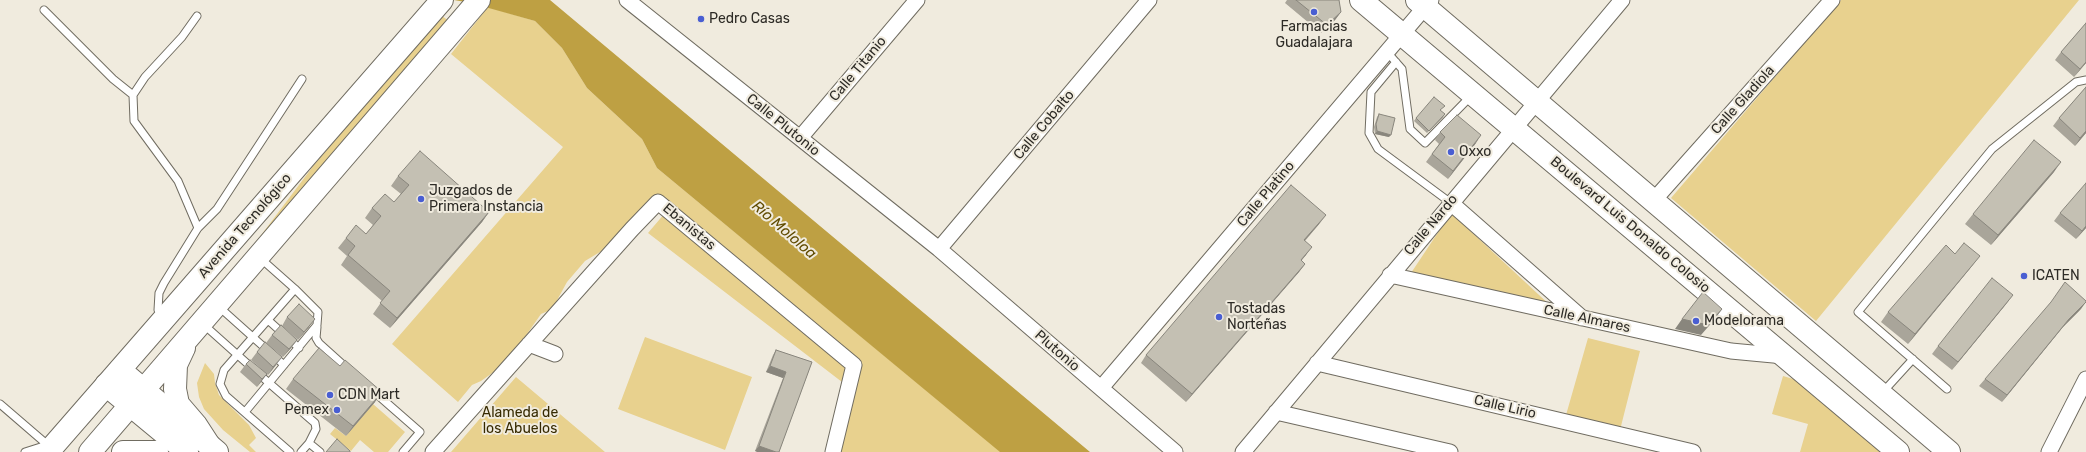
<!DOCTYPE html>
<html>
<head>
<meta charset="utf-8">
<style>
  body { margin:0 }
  canvas { display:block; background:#f0ebde }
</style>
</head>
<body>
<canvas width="2086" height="452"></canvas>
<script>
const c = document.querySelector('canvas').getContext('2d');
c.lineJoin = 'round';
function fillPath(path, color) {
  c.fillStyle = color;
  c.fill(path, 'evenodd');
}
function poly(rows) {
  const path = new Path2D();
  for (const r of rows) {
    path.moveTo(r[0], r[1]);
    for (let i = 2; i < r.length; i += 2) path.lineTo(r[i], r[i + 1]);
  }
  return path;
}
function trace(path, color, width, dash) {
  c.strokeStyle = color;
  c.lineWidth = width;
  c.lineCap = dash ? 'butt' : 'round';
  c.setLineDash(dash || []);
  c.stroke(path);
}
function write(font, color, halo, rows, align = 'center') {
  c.font = font + ' Rubik,sans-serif';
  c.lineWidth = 4;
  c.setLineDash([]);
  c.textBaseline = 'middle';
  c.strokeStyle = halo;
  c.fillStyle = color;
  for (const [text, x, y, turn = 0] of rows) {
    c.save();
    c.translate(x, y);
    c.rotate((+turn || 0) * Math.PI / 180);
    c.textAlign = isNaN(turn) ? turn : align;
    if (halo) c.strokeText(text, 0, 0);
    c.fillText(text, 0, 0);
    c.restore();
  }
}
fillPath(poly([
  [1841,0,2079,0,1816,321,1671,198],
  [488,7,535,21,562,48,587,88,642,139,657,168,1001,452,838,452,858,372,658,202,605,249,585,261,567,282,555,304,548,311,541,314,520,344,495,371,481,381,472,385,458,402,392,344,563,147,451,54],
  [442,16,449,21,222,287,314,165],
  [665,213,848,361,842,382,648,233],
  [1451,213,1553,308,1409,276],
  [645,337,752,377,725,450,618,409],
  [1588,338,1640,351,1619,434,1564,422],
  [205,363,214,374,215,383,219,395,249,425,256,438,249,445,256,452,250,452,223,430,204,409,199,397,197,383],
  [1783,376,1800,381,1884,452,1800,452,1808,424,1772,414],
  [516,377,605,452,451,452],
  [373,404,405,432,388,452,374,452,360,440,351,451,330,434,335,428,346,436]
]), '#e8d18e');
fillPath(poly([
  [454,0,550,0,1090,452,1000,452,657,168,642,139,587,88,562,48,535,21,471,3]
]), '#bea043');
const lane = poly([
  [44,10,113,79,133,95],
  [197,16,182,37,145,77,133,95,134,121,178,181,198,228],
  [1387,52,1402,69,1410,129,1425,143,1471,96],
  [1396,62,1371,92,1369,133,1378,149,1451,203],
  [260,258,295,289,224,370,220,384,226,396,290,452],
  [218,306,284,365],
  [163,317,158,310,159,293,164,283,198,228,217,209,302,79],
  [268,320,299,348],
  [203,324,269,383,317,325,318,312,295,289],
  [317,327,316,338,319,343,349,370],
  [1947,389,1858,312,1992,149,2076,82,2086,80],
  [372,390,420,432,403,452],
  [1882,393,1913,359],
  [0,404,50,447],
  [245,412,269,383,315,423,316,429,309,443],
  [25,452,47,445],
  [301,452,309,443,320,452]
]);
const street = poly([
  [627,0,939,249,1175,452],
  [800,138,917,0],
  [1654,200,1832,0],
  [1451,203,1582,318],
  [939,249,1149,0],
  [1390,275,1731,351,1784,356],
  [529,344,555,354],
  [1317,363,1693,452],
  [1101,388,1431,0],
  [1276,412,1450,452],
  [433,452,632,229,658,202,854,365,833,452],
  [1243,452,1622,0],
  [2049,452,2086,379]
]);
const primary = poly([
  [1361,0,1898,452],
  [1417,0,1949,452],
  [120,370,217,452],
  [106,385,187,452]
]);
const highway = poly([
  [184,348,176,365,175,389,178,404,196,425,209,445],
  [48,452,442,0],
  [90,452,479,0],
  [123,452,157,452]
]);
trace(lane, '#706c61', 9);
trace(street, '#706c61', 17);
trace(primary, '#706c61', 24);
trace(highway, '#706c61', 24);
trace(lane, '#fff', 7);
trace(street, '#fff', 15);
trace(primary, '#fff', 22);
trace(highway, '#fff', 22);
fillPath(poly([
  [1287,0,1339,0,1341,12,1335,20,1321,33,1285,3],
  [2086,23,2086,63,2074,77,2055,60,2061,52],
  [2086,87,2086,133,2075,146,2053,126,2059,118],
  [1441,111,1443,117,1427,133,1414,121,1416,118],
  [1379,114,1389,137,1375,134,1374,127,1377,117],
  [1440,132,1476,143,1448,179,1426,162,1439,144,1435,140],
  [2054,172,1991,245,1965,224,1973,214],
  [398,176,489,212,482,222,390,328,373,314,382,301,341,265,347,256,338,248,346,238,366,234,373,225,365,218,372,208,394,202,401,194,391,186],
  [2060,213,2086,228,2076,239,2054,221],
  [1320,223,1305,241,1306,255,1301,261,1305,264,1299,272,1186,402,1141,363,1146,355],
  [1955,254,1979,256,1972,266,1908,344,1881,322,1888,312],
  [2007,303,1952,370,1932,354,1938,346],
  [2081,309,2063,327,2002,402,1979,386,1985,379],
  [287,317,309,327,298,340,282,326],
  [272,335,297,340,291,348,283,357,266,343],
  [776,350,812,362,779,452,755,451,783,378,766,372,773,355],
  [257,352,276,365,268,375,251,360],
  [246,364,267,374,257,387,240,372],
  [293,379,375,402,346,436,286,389]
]), '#a9a59a');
fillPath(poly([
  [1341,12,1335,20,1321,33,1327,25],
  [2086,62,2086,63,2074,77,2080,69],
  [1445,114,1443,117,1427,133,1429,131],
  [1377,131,1391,135,1389,137,1375,134],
  [2086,131,2086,133,2075,146,2080,138],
  [1481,135,1476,143,1448,179,1453,171],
  [2061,162,2054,172,1991,245,1998,235],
  [489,212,482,222,390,328,397,318],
  [1326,215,1320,223,1298,248,1304,240],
  [2086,226,2086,228,2076,239,2082,231],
  [1312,247,1306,255,1295,268,1301,260],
  [1980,256,1972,266,1908,344,1915,334],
  [1305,264,1299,272,1186,402,1192,394],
  [2013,295,2007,303,1952,370,1958,362],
  [2086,302,2081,309,2063,327,2002,402,2007,395,2069,319],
  [1722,309,1715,319,1701,335,1675,329,1682,319],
  [315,319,309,327,298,340,304,332],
  [297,340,291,348,283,357,289,349],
  [282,357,276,365,268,375,273,367],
  [770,366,786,372,783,378,766,372],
  [267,374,261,382,257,387,262,379],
  [382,392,375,402,346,436,353,426],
  [759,446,776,452,757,452,755,451]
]), '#89867d');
const building = poly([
  [1296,0,1339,0,1341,12,1327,25,1296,0],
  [2086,23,2086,62,2080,69,2061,52,2086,23],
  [2086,87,2086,131,2080,138,2059,118,2086,87],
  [1434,97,1445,106,1440,110,1445,114,1429,131,1416,118,1434,97],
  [1379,114,1395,118,1391,135,1377,131,1376,124,1379,114],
  [1457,115,1481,135,1453,171,1432,154,1445,137,1440,132,1457,115],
  [2034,140,2061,162,1998,235,1973,214,2034,140],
  [420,151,489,212,397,318,380,303,390,291,348,255,355,246,346,238,356,225,366,234,381,216,372,208,385,194,394,202,409,185,398,176,420,151],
  [2086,183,2086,226,2082,231,2060,213,2086,183],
  [1291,185,1326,215,1304,240,1312,247,1301,260,1305,264,1192,394,1146,355,1291,185],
  [1964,243,1980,256,1915,334,1888,312,1946,245,1955,254,1964,243],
  [1992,278,2013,295,1958,362,1938,346,1992,278],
  [2065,282,2086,301,2086,302,2069,319,2007,395,1985,379,2051,302,2065,282],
  [1703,292,1722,309,1708,325,1682,319,1703,292],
  [299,304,315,319,304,332,287,317,299,304],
  [281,325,297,340,289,349,272,335,281,325],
  [265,342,282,357,273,367,257,352,265,342],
  [319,348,340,366,345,360,382,392,353,426,293,379,319,348],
  [776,350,812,362,779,452,776,452,759,446,786,372,770,366,776,350],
  [250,360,267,374,262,379,246,364,250,360],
  [337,439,350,451,350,452,326,452,337,439]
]);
fillPath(building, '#c4c0b3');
trace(building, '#89867d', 1);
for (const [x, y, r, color] of [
  [1314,12,4,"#495ed2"],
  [701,19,4,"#495ed2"],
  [1451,152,4,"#495ed2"],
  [421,199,4,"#495ed2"],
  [2024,276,4,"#495ed2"],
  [1219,317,4,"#495ed2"],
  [1696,321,4,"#495ed2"],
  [330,395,4,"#495ed2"],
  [337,410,4,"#495ed2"]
]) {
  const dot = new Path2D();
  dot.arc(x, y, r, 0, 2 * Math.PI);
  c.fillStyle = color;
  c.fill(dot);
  trace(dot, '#f0ebde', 1.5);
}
write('14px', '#2d2b26', '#f0ebde', [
  ["Pedro Casas",709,19],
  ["Farmacias",1314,27,"center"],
  ["Guadalajara",1314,43,"center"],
  ["Oxxo",1459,152],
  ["Juzgados de",429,191],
  ["Primera Instancia",429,207],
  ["ICATEN",2032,276],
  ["Tostadas",1227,309],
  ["Norteñas",1227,325],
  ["Modelorama",1704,321],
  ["CDN Mart",338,395],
  ["Pemex",329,410,"right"]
], 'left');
write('14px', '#2d2b26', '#f0ebde', [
  ["Calle Titanio",858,69,-50],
  ["Calle Gladiola",1743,100,-48],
  ["Calle Plutonio",783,125,39],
  ["Calle Cobalto",1044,125,-50],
  ["Calle Platino",1266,194,-50],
  ["Calle Nardo",1431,225,-50],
  ["Boulevard Luis Donaldo Colosio",1630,225,40],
  ["Avenida Tecnológico",245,226,-49],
  ["Ebanistas",689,227,40],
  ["Calle Almares",1587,319,12],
  ["Plutonio",1057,351,41],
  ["Calle Lirio",1505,407,13]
]);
write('14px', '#362a01', '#f0ebde', [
  ["Alameda de",520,413],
  ["los Abuelos",520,429]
]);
write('italic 15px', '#604b00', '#f0ebde', [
  ["Río Mololoa",784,230,41]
]);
</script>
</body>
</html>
